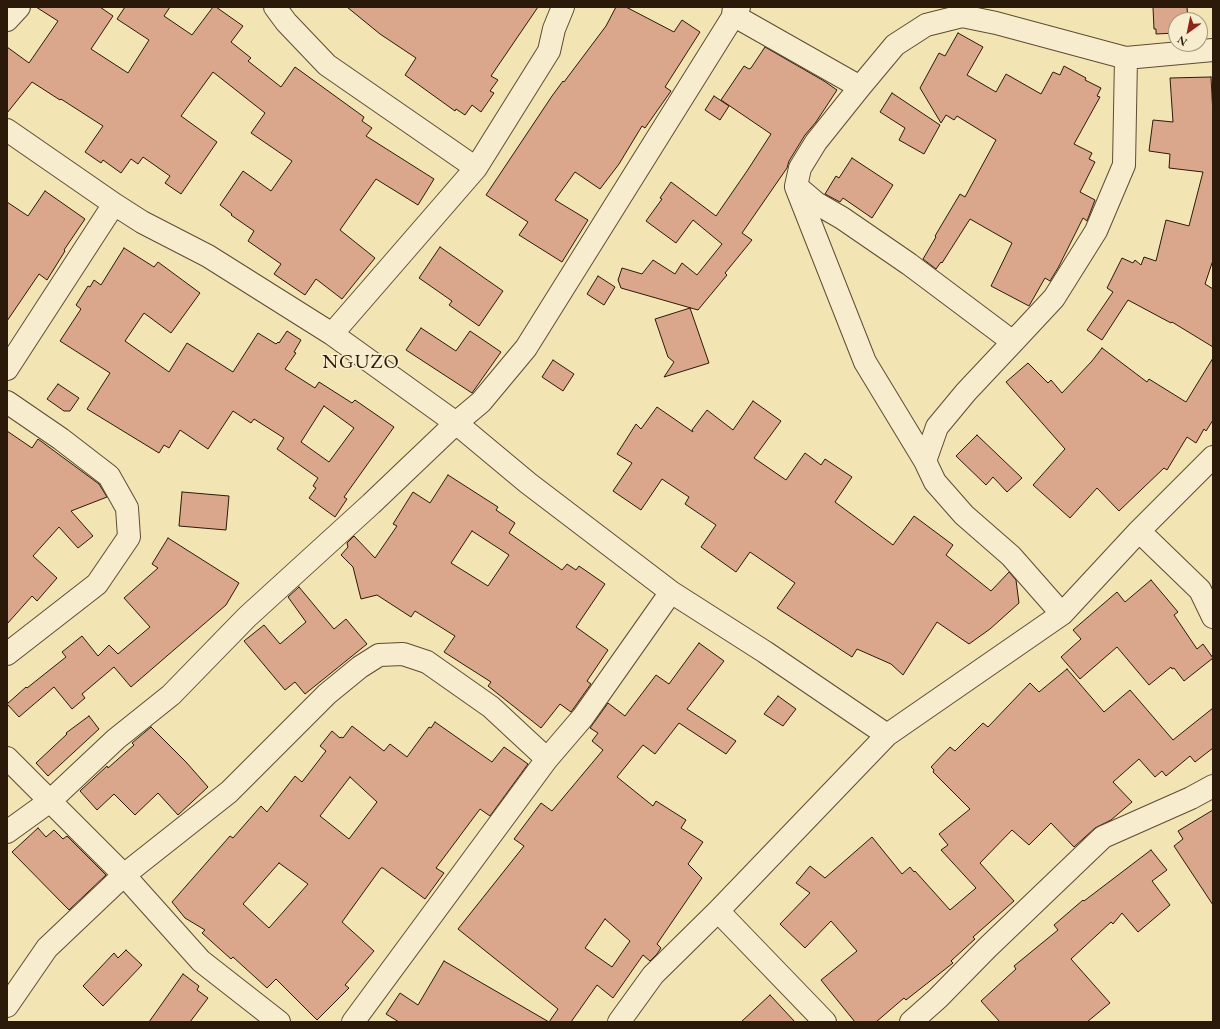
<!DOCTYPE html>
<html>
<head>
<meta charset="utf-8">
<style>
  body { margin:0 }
  #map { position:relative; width:1220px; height:1029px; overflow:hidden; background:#f3e4b3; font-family:"EB Garamond",serif }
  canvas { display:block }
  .frame { position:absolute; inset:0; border:8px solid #2b1a09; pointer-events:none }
  .north { position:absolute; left:1168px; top:12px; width:40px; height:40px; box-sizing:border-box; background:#f7edce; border:1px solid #a5997f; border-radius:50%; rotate:213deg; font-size:11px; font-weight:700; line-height:16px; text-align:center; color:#2b1a09 }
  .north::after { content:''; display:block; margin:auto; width:14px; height:18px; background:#8f2418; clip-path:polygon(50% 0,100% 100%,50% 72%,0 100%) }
</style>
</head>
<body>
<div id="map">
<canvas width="1220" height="1029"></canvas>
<div class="frame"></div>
<div class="north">N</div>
</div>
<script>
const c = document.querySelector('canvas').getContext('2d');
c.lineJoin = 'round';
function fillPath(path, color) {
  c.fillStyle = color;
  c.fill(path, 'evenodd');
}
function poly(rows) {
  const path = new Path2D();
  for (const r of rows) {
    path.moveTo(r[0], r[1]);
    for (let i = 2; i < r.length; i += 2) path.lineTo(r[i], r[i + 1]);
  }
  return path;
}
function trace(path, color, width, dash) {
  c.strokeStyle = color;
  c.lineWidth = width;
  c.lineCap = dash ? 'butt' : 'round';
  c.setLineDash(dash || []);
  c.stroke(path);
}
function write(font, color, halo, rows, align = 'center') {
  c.font = font + ' "EB Garamond",serif';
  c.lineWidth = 3.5;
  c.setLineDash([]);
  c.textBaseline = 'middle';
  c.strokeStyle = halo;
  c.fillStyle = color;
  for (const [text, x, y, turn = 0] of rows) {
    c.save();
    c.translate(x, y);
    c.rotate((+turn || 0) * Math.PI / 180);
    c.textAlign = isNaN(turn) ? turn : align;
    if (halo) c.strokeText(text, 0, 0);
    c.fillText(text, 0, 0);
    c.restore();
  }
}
const building = poly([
  [36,7,100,7,113,16,91,49,128,73,149,40,117,19,125,7,170,7,164,16,192,35,213,7,216,7,243,26,231,42,251,58,248,61,281,87,295,67,364,117,362,121,372,128,366,136,434,179,418,205,376,179,340,230,375,258,342,299,316,279,305,295,274,274,281,264,248,241,254,231,231,215,232,214,220,205,243,171,271,191,292,161,251,133,265,113,213,72,181,116,217,142,181,194,165,183,170,176,143,157,138,164,131,159,121,173,103,160,101,163,85,152,103,126,61,99,60,100,32,82,7,113,7,47,29,63,58,21,36,7],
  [347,7,538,7,491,76,498,80,490,91,494,93,481,112,472,105,465,115,456,109,455,111,405,75,416,58,380,34,347,7],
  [616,7,626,7,674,32,682,20,700,32,665,87,671,91,645,128,642,126,619,164,600,189,575,172,555,200,588,220,562,262,519,235,528,222,486,195,552,96,563,81,564,82,606,26,616,7],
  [1153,7,1187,7,1188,20,1176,20,1176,33,1156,34,1156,29,1154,29,1153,7],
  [958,33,983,47,967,75,996,92,1006,74,1041,94,1053,72,1060,75,1064,66,1086,78,1085,80,1101,88,1097,96,1100,97,1074,144,1092,153,1089,159,1095,162,1080,192,1095,200,1087,221,1083,218,1058,268,1050,281,1045,278,1029,306,991,286,1012,243,970,219,942,263,941,262,936,269,923,259,936,237,935,236,960,194,965,197,996,140,957,116,954,120,946,115,941,123,920,88,939,53,945,56,958,33],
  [765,47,824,81,837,90,816,122,805,135,789,161,787,168,742,233,752,240,725,273,727,275,698,310,621,288,618,280,622,268,642,274,653,260,675,274,682,263,697,275,722,244,693,220,676,243,646,221,662,199,660,198,671,182,716,216,747,171,771,134,721,100,744,66,749,69,751,68,765,47],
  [1211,77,1213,114,1213,260,1205,284,1213,289,1213,347,1172,322,1171,323,1128,300,1102,340,1087,330,1113,292,1107,288,1122,258,1133,263,1135,260,1141,265,1144,257,1156,261,1166,220,1189,226,1203,172,1169,168,1170,154,1149,151,1153,120,1173,122,1170,78,1211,77],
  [892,93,940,125,924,154,899,140,905,128,880,112,892,93],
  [714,96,729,106,720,120,705,110,714,96],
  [852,158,893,185,872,218,843,198,840,202,825,194,836,176,839,178,852,158],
  [45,191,85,219,64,250,65,251,47,280,39,274,7,321,7,202,28,216,45,191],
  [440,247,503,291,479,326,449,305,452,301,419,278,440,247],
  [124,248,154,267,158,262,200,293,171,333,144,313,125,341,169,372,187,343,233,372,258,333,276,344,278,342,279,343,287,331,301,340,294,352,296,353,285,369,315,388,319,382,352,403,355,400,394,427,344,497,347,499,335,517,309,498,316,488,313,486,318,478,277,449,284,438,254,419,251,423,233,411,208,449,180,430,169,448,164,445,159,453,87,409,110,373,60,341,81,309,76,305,88,286,90,287,94,280,101,285,124,248],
  [324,406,354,428,329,462,301,442,324,406],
  [598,276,615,287,604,305,587,294,598,276],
  [690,308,709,363,664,377,674,362,668,357,655,319,690,308],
  [421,328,456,351,470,331,501,352,472,393,406,350,421,328],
  [1102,348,1147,382,1149,379,1186,402,1213,358,1213,420,1206,431,1204,429,1196,443,1187,437,1167,470,1164,468,1119,511,1097,488,1070,518,1033,485,1065,449,1006,382,1028,363,1048,383,1051,380,1062,393,1092,361,1102,348],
  [553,360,574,374,563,391,542,377,553,360],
  [58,384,79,398,70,411,64,411,47,399,58,384],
  [753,401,781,421,754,458,786,480,805,453,821,465,825,459,852,477,835,502,893,545,914,516,953,545,946,555,991,591,1009,572,1016,580,1019,603,990,629,969,644,937,622,903,675,891,664,857,649,852,657,777,608,795,583,750,552,736,572,701,547,716,525,685,504,689,497,662,479,641,510,613,491,632,463,617,454,636,424,641,429,657,407,693,432,692,430,707,410,733,430,753,401],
  [7,431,32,448,38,439,99,484,107,497,71,511,93,536,78,548,59,527,33,556,57,578,37,601,32,596,7,624,7,431],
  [977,435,1022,478,1007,492,993,477,986,485,956,456,977,435],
  [448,475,498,507,496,510,515,523,509,533,562,570,567,564,576,570,579,566,605,584,576,627,608,650,587,681,591,684,571,712,560,704,541,728,488,686,491,682,444,652,455,636,415,611,411,617,377,595,361,599,353,567,341,555,348,547,347,543,354,536,375,558,397,526,393,524,413,492,430,503,448,475],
  [472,531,509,555,488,586,451,563,472,531],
  [182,492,229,496,226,530,179,526,182,492],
  [168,538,239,583,226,605,131,687,114,667,82,694,85,698,72,709,54,687,19,717,7,704,26,687,27,688,66,657,62,652,82,636,98,656,109,645,118,654,150,627,124,598,158,568,152,564,168,538],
  [1151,580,1178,612,1174,615,1197,649,1203,644,1213,658,1184,681,1174,668,1172,669,1171,667,1149,685,1117,647,1080,679,1061,657,1081,639,1073,630,1117,592,1125,602,1151,580],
  [299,587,334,629,346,619,367,644,305,694,295,682,285,690,244,641,264,625,280,644,306,622,288,597,299,587],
  [699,643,724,661,687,709,736,741,726,754,679,723,655,754,643,745,617,777,653,806,656,801,686,820,681,828,703,842,688,864,702,878,657,944,661,948,657,954,650,961,643,955,613,998,597,985,571,1022,549,1022,558,1009,458,929,524,846,514,839,541,803,552,811,603,750,592,741,598,733,590,728,608,703,625,716,656,675,669,684,699,643],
  [605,919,630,941,612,967,585,948,605,919],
  [1067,669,1104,712,1130,690,1173,740,1213,708,1213,748,1195,762,1190,756,1166,776,1162,771,1155,777,1139,759,1113,782,1132,802,1111,820,1095,828,1074,847,1051,823,1029,845,1012,830,980,863,1014,901,973,937,975,939,952,960,951,961,953,963,906,1000,904,998,876,1022,855,1022,821,980,857,951,831,921,805,948,780,924,810,893,796,883,810,866,825,878,872,837,902,874,910,867,914,872,915,871,950,910,976,888,941,850,948,845,939,834,970,809,933,772,934,770,931,767,950,747,955,751,983,723,988,727,1030,683,1039,692,1067,669],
  [778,696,796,709,783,726,764,714,778,696],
  [89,716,99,729,48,776,36,763,67,734,66,733,89,716],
  [435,722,492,762,504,747,528,764,490,816,480,809,436,868,444,873,425,899,383,868,381,868,342,922,374,951,345,985,349,988,317,1020,276,979,267,988,233,957,231,959,202,933,205,930,185,918,172,902,230,836,233,838,261,806,267,812,295,776,302,782,326,751,320,746,332,731,340,738,341,737,343,738,352,726,384,751,390,744,407,757,429,727,431,728,435,722],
  [350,777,377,802,349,839,320,816,350,777],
  [279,863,308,884,269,928,243,904,279,863],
  [151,727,186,762,208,787,178,815,158,793,135,815,114,794,97,810,80,791,107,766,108,768,134,745,132,743,151,727],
  [1213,810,1213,905,1174,846,1183,839,1178,831,1213,810],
  [38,828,46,837,54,830,63,839,67,836,106,875,69,910,12,852,38,828],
  [1151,850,1167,870,1152,881,1170,905,1138,932,1122,913,1113,924,1111,922,1071,959,1110,1003,1087,1022,1000,1022,981,1001,1016,969,1014,966,1058,930,1054,925,1083,900,1084,901,1151,850],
  [126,950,142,965,103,1006,83,986,114,953,118,958,126,950],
  [444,961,549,1022,399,1022,386,1014,400,993,418,1005,444,961],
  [183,974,199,986,197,990,208,998,190,1022,149,1022,183,974],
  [770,995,795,1022,741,1022,770,995]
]);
fillPath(building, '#daa78c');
trace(building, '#2b1a09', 1);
const minor = poly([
  [275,7,286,22,327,65,476,168],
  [734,7,733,15,860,87],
  [7,20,19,7],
  [1126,58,1124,165,1096,231,1054,298,1013,342,909,264,842,218,816,203,796,186,800,168,816,142,860,87,895,45,926,25,962,16,996,23,1126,58,1213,50],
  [7,130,114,204,142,222,208,256,332,334,456,423,528,483,671,592,765,652,887,735],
  [796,187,865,362,925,461],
  [332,334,476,168,549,51,554,29,563,7],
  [1013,342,966,392,937,427,925,461,935,482,964,515,1011,556,1062,614],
  [7,369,114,204],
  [7,402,61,439,109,476,127,508,129,537,97,584,7,654],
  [1139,531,1200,590,1213,617],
  [7,758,124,875,201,961,279,1022],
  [7,832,50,801,116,739,171,695,247,617,371,504,456,423,481,402,526,348,739,7],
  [7,1006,47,948,124,875,229,792,327,694,360,667,379,655,403,654,427,662,491,707,547,759],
  [353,1022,547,759,583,717,671,592],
  [619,1022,653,975,718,911],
  [825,1022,718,911,887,735,1062,614,1139,531,1213,457],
  [911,1022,938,998,987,948,1103,837,1191,798,1213,786]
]);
trace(minor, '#5d4c34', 24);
trace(minor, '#f7edce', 22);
c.letterSpacing = '1px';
write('20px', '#2b1a09', '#f7edce', [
  ["NGUZO",361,363]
]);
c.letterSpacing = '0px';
</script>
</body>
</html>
